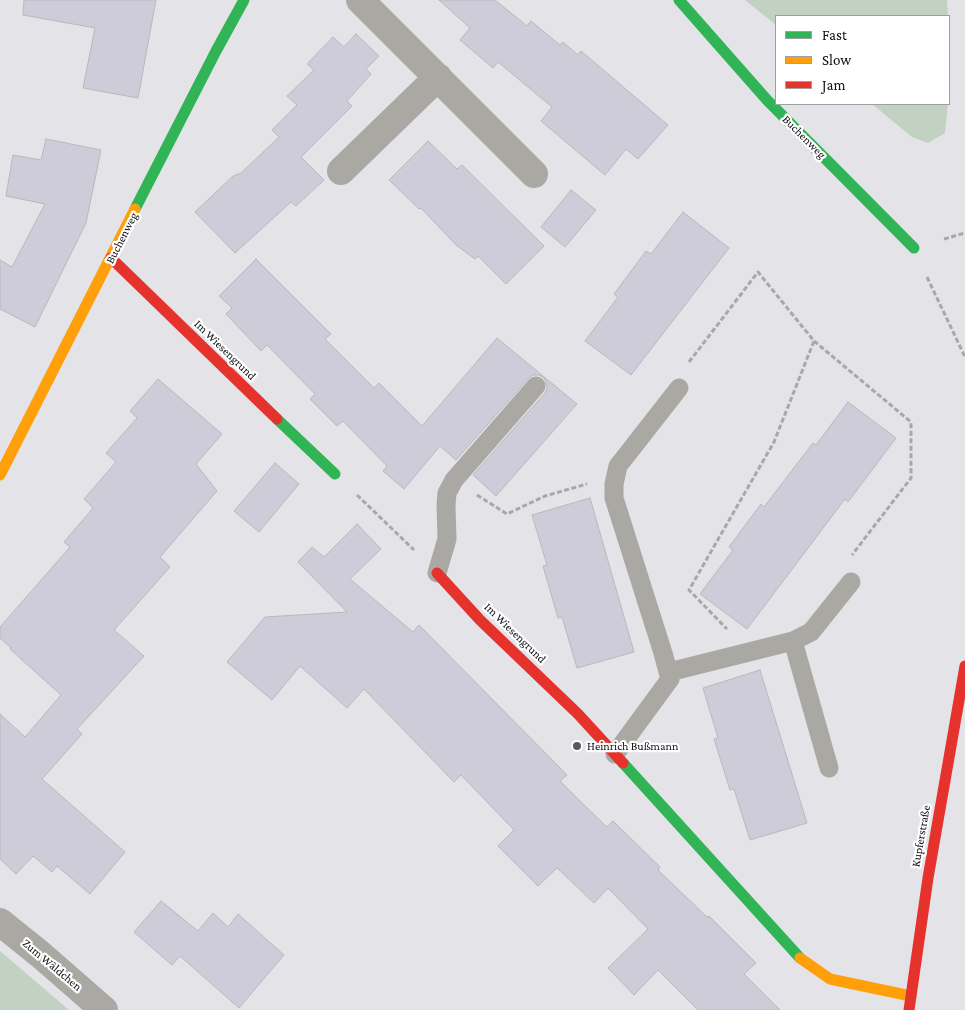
<!DOCTYPE html>
<html>
<head>
<meta charset="utf-8">
<style>
  body { margin:0 }
  #map { position:relative; width:965px; height:1010px; overflow:hidden; background:#e3e3e8; font-family:"Crimson Pro",serif }
  canvas { display:block }
  .legend { position:absolute; left:775px; top:15px; width:175px; height:90px; box-sizing:border-box; background:#fff; border:1px solid #9f9fa1; margin:0; padding:6px 9px; list-style:none; font-size:15px; color:#101013 }
  .legend li { display:flex; align-items:center; gap:10px; height:25px }
  .legend b { width:25px; border:1px solid #9f9fa1 }
</style>
</head>
<body>
<div id="map">
<canvas width="965" height="1010"></canvas>
<ul class="legend">
<li><b style="height:6px;background:#30b455"></b>Fast</li>
<li><b style="height:6px;background:#ff9f0a"></b>Slow</li>
<li><b style="height:6px;background:#e5322d"></b>Jam</li>
</ul>
</div>
<script>
const c = document.querySelector('canvas').getContext('2d');
c.lineJoin = 'round';
function fillPath(path, color) {
  c.fillStyle = color;
  c.fill(path, 'evenodd');
}
function poly(rows) {
  const path = new Path2D();
  for (const r of rows) {
    path.moveTo(r[0], r[1]);
    for (let i = 2; i < r.length; i += 2) path.lineTo(r[i], r[i + 1]);
  }
  return path;
}
function trace(path, color, width, dash) {
  c.strokeStyle = color;
  c.lineWidth = width;
  c.lineCap = dash ? 'butt' : 'round';
  c.setLineDash(dash || []);
  c.stroke(path);
}
function write(font, color, halo, rows, align = 'center') {
  c.font = font + ' "Crimson Pro",serif';
  c.lineWidth = 4.5;
  c.setLineDash([]);
  c.textBaseline = 'middle';
  c.strokeStyle = halo;
  c.fillStyle = color;
  for (const [text, x, y, turn = 0] of rows) {
    c.save();
    c.translate(x, y);
    c.rotate((+turn || 0) * Math.PI / 180);
    c.textAlign = isNaN(turn) ? turn : align;
    if (halo) c.strokeText(text, 0, 0);
    c.fillText(text, 0, 0);
    c.restore();
  }
}
fillPath(poly([
  [745,0,947,0,948,16,776,16,776,25],
  [872,104,948,104,945,133,928,143,912,137],
  [0,951,69,1010,0,1010]
]), '#c1d1c2');
const building = poly([
  [24,0,156,0,138,98,83,88,95,28,23,15,24,0],
  [439,0,495,0,527,26,531,21,560,45,563,42,578,55,581,51,668,125,638,159,626,149,605,175,541,121,552,107,498,62,493,68,460,40,470,28,439,0],
  [356,34,379,56,366,69,371,74,347,101,352,106,301,157,324,180,296,206,291,202,235,253,195,212,233,176,241,173,279,137,272,130,297,105,287,96,314,70,307,64,333,37,344,47,356,34],
  [46,139,101,150,86,223,35,327,0,309,0,260,12,267,45,204,6,196,13,155,41,160,46,139],
  [428,141,457,169,462,165,544,246,506,284,478,256,475,259,456,245,421,208,419,209,389,180,428,141],
  [571,190,596,210,565,247,541,227,571,190],
  [683,212,729,248,631,375,585,341,618,297,614,294,646,251,651,254,683,212],
  [256,259,331,334,325,339,374,388,379,383,422,426,497,338,577,404,496,496,473,475,545,393,547,388,546,382,544,378,539,375,533,375,528,379,456,460,440,446,404,489,383,471,387,466,343,421,337,426,310,399,315,394,267,345,261,351,226,314,232,308,219,296,256,259],
  [158,379,222,434,196,464,217,491,160,557,170,567,114,630,144,656,77,729,82,734,42,779,125,852,90,894,57,866,52,872,33,856,16,874,0,859,0,714,25,737,61,695,10,649,11,648,0,638,0,627,70,547,64,542,93,508,84,499,116,462,106,453,137,418,130,411,158,379],
  [848,402,896,438,848,502,845,499,747,629,700,594,733,550,729,547,761,504,764,507,813,443,816,445,848,402],
  [275,463,299,484,259,532,234,511,275,463],
  [590,498,634,652,577,668,562,617,558,618,543,566,547,565,532,515,590,498],
  [357,524,381,549,350,579,413,632,419,625,567,775,560,781,583,804,607,827,613,821,660,867,658,870,707,917,709,916,756,963,744,974,780,1010,698,1010,658,970,634,995,608,968,648,929,608,888,594,903,557,868,538,886,498,846,514,830,461,775,454,782,364,689,347,708,300,666,272,700,227,662,265,617,347,612,298,562,312,547,324,557,357,524],
  [760,670,807,823,750,840,734,789,730,790,714,739,718,738,703,688,760,670],
  [161,901,198,931,213,913,228,927,238,914,284,955,239,1008,180,956,172,965,134,932,161,901]
]);
fillPath(building, '#cdccd8');
trace(building, '#b8b8bc', 1);
trace(poly([
  [944,239,965,233],
  [927,277,965,357],
  [814,341,911,422,911,478,852,555],
  [689,362,758,272,814,341,774,442,689,590,727,629],
  [357,495,414,550],
  [477,495,507,514,545,496,587,484]
]), '#a9a8a7', 3, [5, 2.5]);
trace(poly([
  [437,573,447,539,446,505,447,493,454,480,536,386],
  [793,641,811,632,851,582],
  [669,672,793,641,829,768],
  [615,754,670,679,663,653,614,498,614,484,618,466,679,388]
]), '#aaa8a3', 19);
trace(poly([
  [360,0,534,174],
  [341,171,438,77],
  [0,922,41,955,104,1010]
]), '#aaa8a3', 28);
trace(poly([
  [679,0,767,100,914,248],
  [135,209,216,51,244,0],
  [277,419,335,474],
  [623,763,800,958]
]), '#30b455', 11);
trace(poly([
  [0,475,135,209],
  [800,958,830,979,911,996]
]), '#ff9f0a', 11);
trace(poly([
  [111,258,277,419],
  [437,573,480,620,578,714,623,763],
  [909,1010,928,878,965,666]
]), '#e5322d', 11);
for (const [x, y, r, color] of [
  [577,746,5,"#5a5a5e"]
]) {
  const dot = new Path2D();
  dot.arc(x, y, r, 0, 2 * Math.PI);
  c.fillStyle = color;
  c.fill(dot);
  trace(dot, '#fff', 2);
}
write('12px', '#101013', '#fff', [
  ["Buchenweg",804,137,45],
  ["Buchenweg",122,238,-63],
  ["Im Wiesengrund",225,350,44],
  ["Im Wiesengrund",515,633,44],
  ["Kupferstraße",921,836,-80],
  ["Zum Wäldchen",52,965,40]
]);
write('12px', '#101013', '#fff', [
  ["Heinrich Bußmann",587,746]
], 'left');
</script>
</body>
</html>
